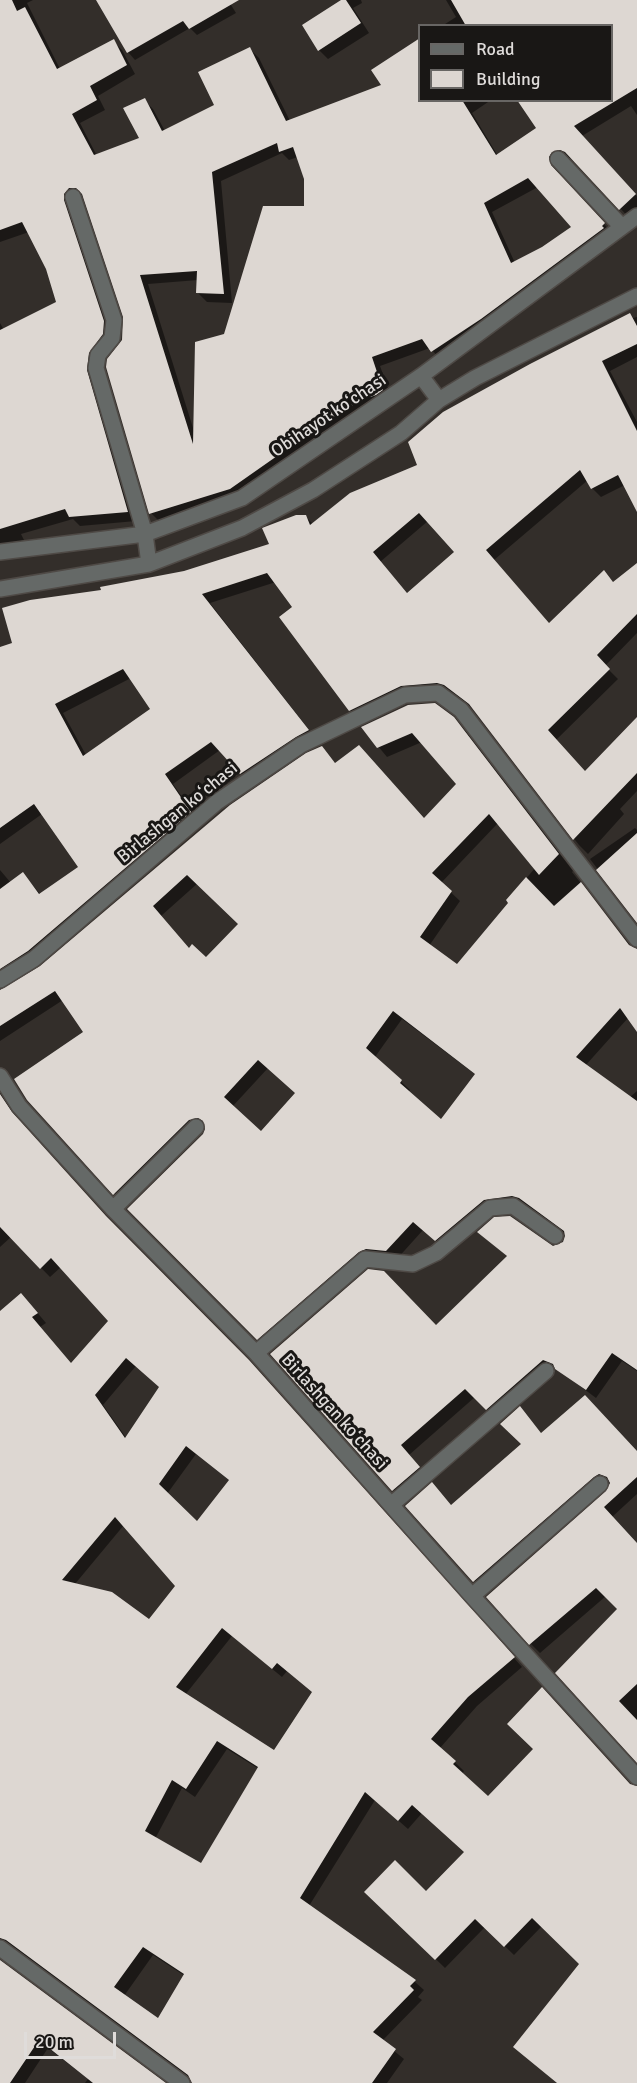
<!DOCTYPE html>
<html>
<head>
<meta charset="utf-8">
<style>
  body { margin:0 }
  #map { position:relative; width:637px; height:2083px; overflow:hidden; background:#332e2a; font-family:Signika,sans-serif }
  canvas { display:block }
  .legend { position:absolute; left:418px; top:24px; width:195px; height:78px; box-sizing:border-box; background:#191715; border:2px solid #686664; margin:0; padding:8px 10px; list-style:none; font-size:18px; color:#dfdcda }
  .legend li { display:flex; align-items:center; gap:12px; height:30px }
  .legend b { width:30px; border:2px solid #686664 }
  .scale { position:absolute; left:24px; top:2032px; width:92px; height:27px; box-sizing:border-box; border:3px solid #dfdcda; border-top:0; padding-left:8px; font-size:18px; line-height:21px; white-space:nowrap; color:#dfdcda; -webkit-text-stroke:4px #191715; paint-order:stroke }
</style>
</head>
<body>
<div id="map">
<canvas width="637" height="2083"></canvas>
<ul class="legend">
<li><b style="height:8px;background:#656967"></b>Road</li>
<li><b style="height:16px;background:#ddd7d2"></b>Building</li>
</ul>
<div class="scale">20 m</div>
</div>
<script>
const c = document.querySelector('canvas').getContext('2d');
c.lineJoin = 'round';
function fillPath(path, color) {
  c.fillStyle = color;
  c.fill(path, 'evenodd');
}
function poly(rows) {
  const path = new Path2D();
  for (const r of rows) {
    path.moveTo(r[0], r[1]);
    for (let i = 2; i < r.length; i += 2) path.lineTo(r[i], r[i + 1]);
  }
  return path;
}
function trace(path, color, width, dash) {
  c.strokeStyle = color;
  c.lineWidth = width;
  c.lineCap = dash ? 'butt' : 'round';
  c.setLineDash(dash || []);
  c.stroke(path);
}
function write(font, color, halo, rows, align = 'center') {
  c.font = font + ' Signika,sans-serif';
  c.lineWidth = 6;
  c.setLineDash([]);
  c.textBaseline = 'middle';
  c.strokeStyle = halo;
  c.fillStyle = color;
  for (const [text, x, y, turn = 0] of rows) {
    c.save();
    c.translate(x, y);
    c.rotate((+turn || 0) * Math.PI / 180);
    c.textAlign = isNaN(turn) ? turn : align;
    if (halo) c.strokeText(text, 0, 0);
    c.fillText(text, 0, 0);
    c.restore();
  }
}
fillPath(poly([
  [0,0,33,0,27,3,60,69,113,41,122,50,135,74,98,96,105,110,80,123,97,156,141,139,144,100,153,109,165,131,216,106,250,49,259,58,290,121,420,100,491,100,472,113,498,156,612,100,612,26,442,26,456,17,446,0,637,0,637,115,631,106,582,136,637,196,637,220,633,222,575,160,570,158,561,160,557,167,560,176,615,236,441,360,430,348,380,366,392,399,239,498,160,522,151,513,123,340,125,317,85,197,80,196,113,331,97,362,136,521,80,526,73,519,21,534,24,540,0,547,0,323,4,330,58,303,47,269,29,232,0,242],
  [282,153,289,160,298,157,305,178,306,208,225,335,194,431,148,284,198,280,198,293,207,302,232,303,221,181],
  [538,187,573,227,543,248,515,263,492,212],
  [98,0,228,0,236,13,197,35,190,28,135,60,128,52],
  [341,0,361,0,362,3,353,8,369,33,328,59,319,50],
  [630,315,633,318,637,317,637,357,610,371,637,422,637,507,625,485,601,497,592,488,588,480,494,560,550,625,604,572,614,583,637,565,637,633,605,666,618,679,556,740,585,773,637,719,637,791,620,809,624,814,588,854,579,845,474,709,455,694,448,692,411,695,359,719,350,710,294,607,276,582,210,603,317,740,250,783,220,750,173,784,199,821,0,987,0,870,11,883,23,874,41,895,80,868,42,814,0,844,0,649,14,644,104,591,185,573,271,545,305,516,313,524,419,466],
  [428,521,456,553,408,594,380,562],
  [131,678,152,709,86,755,63,713],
  [453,718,463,728,573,871,572,872,632,948,637,950,637,1030,628,1018,585,1066,630,1097,637,1091,637,1371,622,1361,596,1398,560,1371,552,1368,496,1418,475,1397,409,1455,427,1477,402,1499,272,1354,436,1327,508,1257,479,1232,553,1247,565,1242,566,1236,564,1232,529,1207,522,1205,494,1209,445,1249,423,1230,396,1260,375,1258,267,1348,129,1209,204,1135,206,1126,198,1129,123,1203,28,1099,85,1032,63,1000,0,1041,0,990,40,968,321,748,336,764,424,820,458,784,422,742,387,757,363,728],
  [498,823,535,868,508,900,510,903,457,966,429,946,460,901,441,883],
  [198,883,240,924,206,959,189,949,161,916],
  [402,1019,476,1075,441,1122,408,1092,410,1090,375,1057],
  [268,1068,297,1094,261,1133,232,1107],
  [635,828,637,830,637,921,590,859],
  [0,1091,20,1122,115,1227,258,1371,522,1667,477,1706,440,1748,464,1771,462,1774,488,1798,631,1786,637,1787,637,2083,557,2083,515,2047,581,1964,542,1926,514,1955,485,1927,445,1968,367,1892,427,1893,465,1852,422,1813,408,1829,375,1800,309,1906,415,1982,424,1990,418,1997,422,2000,382,2041,404,2059,387,2083,192,2083,190,2078,16,1949,6,1947,0,1956,0,1312,30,1304,46,1323,40,1327,72,1365,110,1321,61,1267,50,1277,11,1237,0,1247],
  [136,1366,161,1388,127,1439,103,1405],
  [196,1454,230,1481,197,1524,167,1494],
  [124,1525,177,1586,150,1621,75,1584],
  [232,1636,282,1677,287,1671,313,1692,274,1752,185,1695],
  [227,1749,259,1769,201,1865,155,1839,182,1788,195,1797],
  [153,1955,185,1976,158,2020,124,1996],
  [520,1408,542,1434,637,1453,637,1494,612,1517,637,1545,637,1760,558,1673,619,1609,606,1596,540,1653,531,1644,610,1484,603,1485,483,1590,407,1506,452,1506,524,1444],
  [0,1962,163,2083,85,2083,88,2079,48,2048,25,2083,0,2083]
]), '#0007');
fillPath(poly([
  [0,0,12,0,17,11,25,7,57,69,114,39,127,65,90,86,97,100,72,114,94,155,139,138,123,108,145,98,162,131,214,105,198,72,250,47,286,121,381,85,371,70,420,38,420,100,462,100,496,155,536,128,517,100,612,100,612,26,466,26,451,0,637,0,637,88,574,126,636,194,619,210,565,152,560,150,552,152,549,157,551,165,605,223,602,226,604,228,481,319,431,352,422,339,372,357,383,390,376,395,359,401,317,428,230,489,149,514,106,367,107,359,122,340,123,317,82,194,76,188,69,188,64,194,64,200,104,321,103,334,89,353,87,370,128,512,69,517,65,509,0,529,0,330,56,302,46,269,22,222,0,230],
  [277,143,279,152,293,147,304,179,304,206,263,206,224,334,195,342,193,444,140,275,197,271,196,293,224,294,212,172],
  [528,178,571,227,542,247,511,263,484,203],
  [96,0,239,0,189,29,183,21,127,53],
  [341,0,346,0,361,23,318,51,302,25],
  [630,313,637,326,637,344,602,361,637,431,637,512,618,475,591,489,580,470,486,550,549,623,604,570,613,582,637,563,637,614,597,655,610,669,548,730,585,771,637,717,637,773,573,840,469,704,444,685,437,683,401,686,349,711,279,617,292,607,267,573,202,594,309,730,296,737,240,774,211,742,165,774,191,812,28,951,0,969,0,889,23,872,39,894,78,867,34,804,0,828,0,647,12,643,2,608,30,600,101,590,100,587,184,571,269,544,262,528,296,515,306,515,310,525,350,493,417,465,408,442,443,412,530,364],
  [419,513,454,552,407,593,373,552],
  [123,669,150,709,83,756,55,704],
  [435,703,454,717,559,854,539,875,489,814,432,873,452,891,420,937,457,964,508,903,506,900,526,877,554,906,581,882,629,945,637,949,637,1032,620,1008,576,1057,637,1101,637,1370,612,1353,586,1390,555,1369,553,1364,543,1360,486,1410,465,1389,401,1445,420,1467,392,1491,270,1354,368,1269,384,1271,436,1325,507,1256,477,1232,494,1217,510,1216,553,1246,563,1242,565,1236,564,1231,519,1198,512,1196,484,1200,435,1241,413,1222,386,1251,366,1249,359,1252,257,1340,127,1209,203,1134,205,1129,203,1121,198,1118,189,1120,113,1195,27,1100,14,1079,83,1032,55,991,0,1026,0,990,40,966,230,805,306,753,322,746,335,763,359,745,424,818,456,784,412,733,377,748,361,727,408,705],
  [187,875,238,924,206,957,192,944,189,948,153,906],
  [393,1011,475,1074,441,1119,400,1083,402,1080,366,1048],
  [258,1060,295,1093,261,1131,224,1097],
  [637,833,637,923,596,870],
  [0,1094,12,1112,106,1216,249,1360,515,1657,468,1697,431,1739,456,1761,453,1764,488,1796,533,1749,507,1724,542,1687,630,1784,637,1786,637,2083,557,2083,513,2047,579,1964,532,1918,504,1947,475,1919,435,1960,364,1892,395,1860,426,1891,464,1852,412,1805,398,1821,365,1792,300,1898,416,1980,410,1986,414,1990,373,2032,396,2049,372,2083,192,2083,188,2075,6,1940,0,1938,0,1311,21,1293,38,1313,32,1317,71,1363,108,1321,51,1258,40,1269,0,1227],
  [126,1358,159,1387,125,1438,95,1395],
  [186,1446,229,1480,197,1521,159,1484],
  [115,1517,175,1586,149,1619,112,1592,62,1580],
  [222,1628,272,1669,277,1663,312,1692,274,1750,176,1687],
  [217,1741,258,1767,201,1863,145,1831,172,1780,186,1789],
  [143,1947,184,1974,158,2018,114,1987],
  [585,1395,637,1451,637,1477,604,1507,637,1543,637,1684,619,1701,637,1720,637,1763,555,1673,617,1609,596,1588,529,1645,486,1597,606,1491,610,1483,607,1477,599,1474,594,1477,473,1582,405,1506,432,1482,451,1505,521,1444,500,1424,520,1406,541,1433],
  [0,1960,166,2083,93,2083,39,2040,10,2083,0,2083]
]), '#ddd7d2');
const minor = poly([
  [558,159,622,227],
  [73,197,114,320,112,338,98,355,96,368,145,534,149,564],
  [421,376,439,400],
  [0,552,145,534,242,498,421,376,637,216],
  [0,589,149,564,242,528,313,490,401,433,439,400,475,378,637,296],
  [0,980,34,959,217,802,301,745,405,695,438,693,461,710,637,939],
  [0,1076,19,1106,113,1209,256,1353,472,1596,637,1777],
  [113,1209,196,1127],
  [256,1353,365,1259,413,1264,436,1253,490,1208,513,1206,555,1236],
  [391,1505,546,1371],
  [472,1596,600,1484],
  [0,1948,182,2083]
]);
trace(minor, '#4f4a46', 18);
trace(minor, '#656967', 15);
write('18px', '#dfdcda', '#191715', [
  ["Obihayot koʻchasi",329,416,-34],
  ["Birlashgan koʻchasi",178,813,-39],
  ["Birlashgan koʻchasi",334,1412,48]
]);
</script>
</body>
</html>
